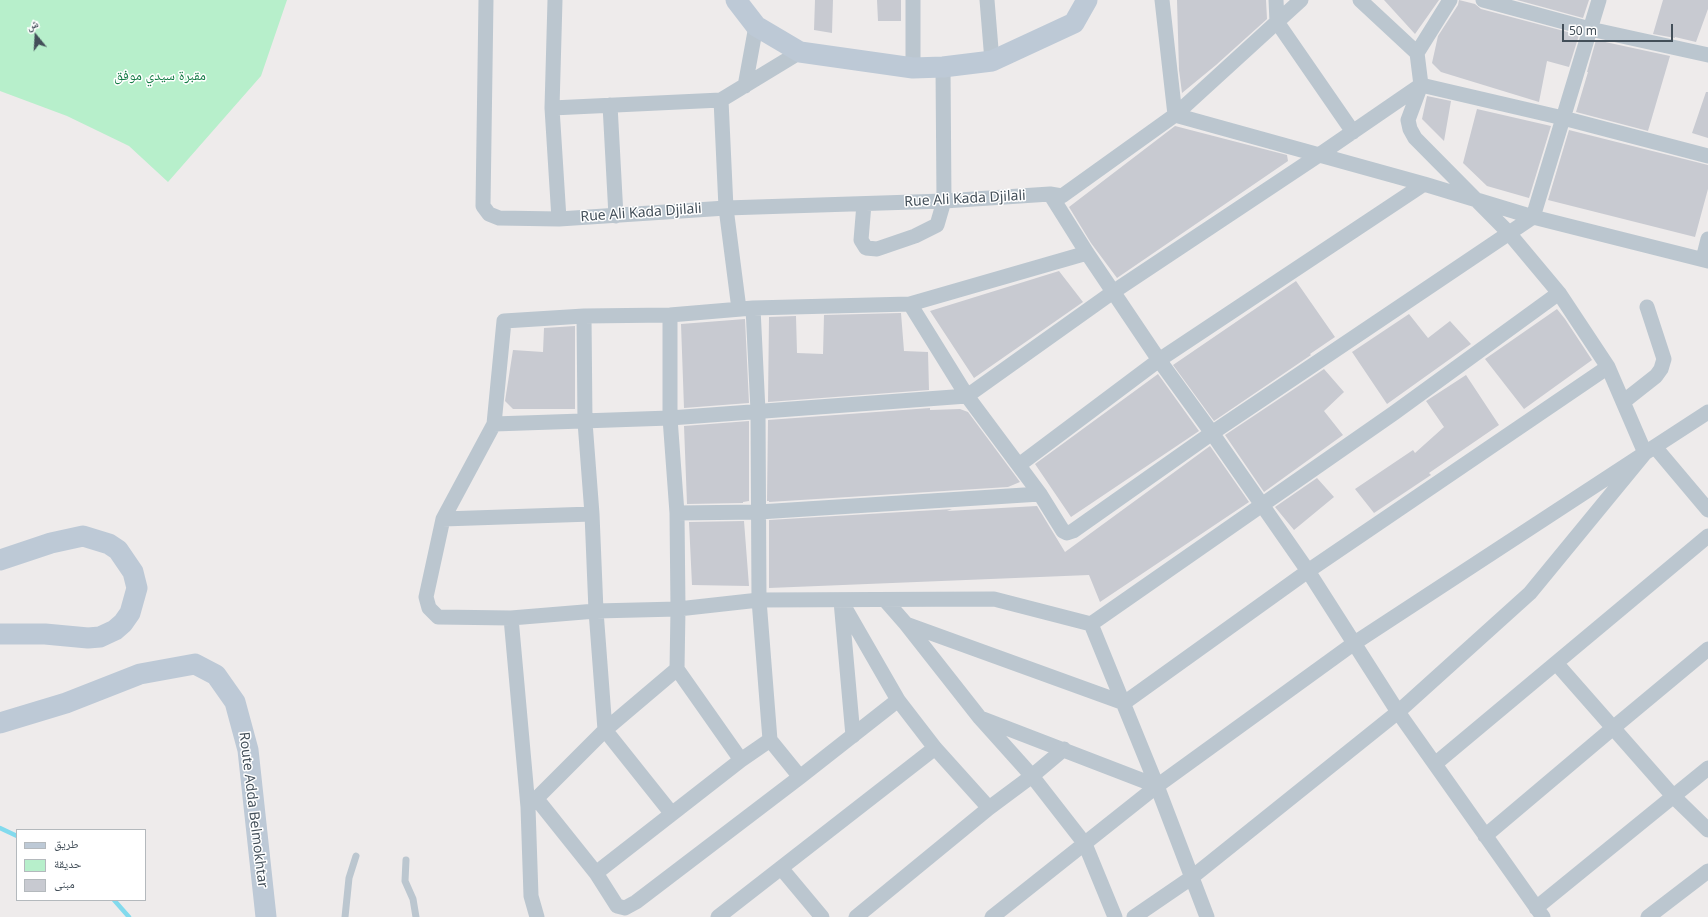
<!DOCTYPE html>
<html>
<head>
<meta charset="utf-8">
<style>
  body { margin:0 }
  #map { position:relative; width:1708px; height:917px; overflow:hidden; background:#eeebeb; font-family:"Noto Sans","Noto Naskh Arabic",sans-serif }
  canvas { display:block }
  .legend { position:absolute; left:16px; top:829px; width:130px; height:72px; box-sizing:border-box; background:#fff; border:1px solid #b4b9bd; margin:0; padding:5px 7px; list-style:none; font-size:12px; color:#434f59 }
  .legend li { display:flex; align-items:center; gap:8px; height:20px }
  .legend b { width:20px; border:1px solid #b4b9bd }
  .north { position:absolute; left:16px; top:16px; width:40px; height:40px; -webkit-text-stroke:3px #fff; paint-order:stroke; rotate:342deg; font-size:11px; font-weight:700; line-height:16px; text-align:center; color:#434f59 }
  .north::after { content:''; display:block; margin:auto; width:14px; height:18px; background:#434f59; clip-path:polygon(50% 0,100% 100%,50% 72%,0 100%) }
  .scale { position:absolute; left:1562px; top:24px; width:111px; height:18px; box-sizing:border-box; border:2px solid #434f59; border-top:0; padding-left:5px; font-size:12px; line-height:14px; white-space:nowrap; color:#434f59; -webkit-text-stroke:3px #fff; paint-order:stroke }
</style>
</head>
<body>
<div id="map">
<canvas width="1708" height="917"></canvas>
<ul class="legend">
<li><b style="height:5px;background:#bdc9d6"></b>طريق</li>
<li><b style="height:11px;background:#b7efcb"></b>حديقة</li>
<li><b style="height:11px;background:#c8cad1"></b>مبنى</li>
</ul>
<div class="north">ش</div>
<div class="scale">50 m</div>
</div>
<script>
const c = document.querySelector('canvas').getContext('2d');
c.lineJoin = 'round';
function fillPath(path, color) {
  c.fillStyle = color;
  c.fill(path, 'evenodd');
}
function poly(rows) {
  const path = new Path2D();
  for (const r of rows) {
    path.moveTo(r[0], r[1]);
    for (let i = 2; i < r.length; i += 2) path.lineTo(r[i], r[i + 1]);
  }
  return path;
}
function trace(path, color, width, dash) {
  c.strokeStyle = color;
  c.lineWidth = width;
  c.lineCap = dash ? 'butt' : 'round';
  c.setLineDash(dash || []);
  c.stroke(path);
}
function write(font, color, halo, rows, align = 'center') {
  c.font = font + ' "Noto Sans","Noto Naskh Arabic",sans-serif';
  c.lineWidth = 3;
  c.setLineDash([]);
  c.textBaseline = 'middle';
  c.strokeStyle = halo;
  c.fillStyle = color;
  for (const [text, x, y, turn = 0] of rows) {
    c.save();
    c.translate(x, y);
    c.rotate((+turn || 0) * Math.PI / 180);
    c.textAlign = isNaN(turn) ? turn : align;
    if (halo) c.strokeText(text, 0, 0);
    c.fillText(text, 0, 0);
    c.restore();
  }
}
fillPath(poly([
  [0,0,287,0,261,76,168,182,129,146,67,116,0,91]
]), '#b7efcb');
trace(poly([
  [0,828,17,836],
  [114,900,129,917]
]), '#82daed', 4.5);
fillPath(poly([
  [815,0,833,0,832,33,814,30],
  [877,0,901,0,901,21,878,21],
  [1177,0,1266,0,1267,19,1216,65,1182,93,1179,70],
  [1384,0,1439,0,1415,34],
  [1459,0,1475,4,1481,9,1579,35,1569,67,1547,61,1539,102,1441,72,1432,63,1438,36,1458,5],
  [1517,0,1589,0,1583,18],
  [1663,0,1708,0,1708,9,1696,42,1675,37,1675,38,1653,34],
  [1596,40,1670,56,1648,131,1576,112,1588,72,1587,72],
  [1706,92,1708,92,1708,138,1692,133],
  [1427,96,1451,101,1444,141,1422,119],
  [1477,109,1551,126,1529,198,1487,186,1463,163],
  [1175,126,1287,155,1288,161,1117,278,1091,243,1069,207],
  [1569,130,1708,165,1708,189,1695,237,1548,200],
  [1059,271,1083,302,974,378,930,311],
  [1296,281,1335,337,1310,354,1311,355,1214,421,1173,365],
  [1557,309,1565,319,1592,360,1524,409,1485,359],
  [901,313,904,351,928,352,929,390,768,402,769,317,796,316,797,353,823,354,824,315],
  [1409,314,1428,338,1450,321,1471,344,1387,404,1352,352],
  [745,319,749,403,684,408,681,324],
  [575,326,575,409,513,409,505,401,513,350,543,352,544,328],
  [1324,369,1344,392,1324,411,1343,435,1264,492,1225,435],
  [1158,374,1199,431,1071,517,1035,464],
  [1466,375,1499,425,1429,473,1431,475,1374,513,1355,489,1413,450,1415,453,1444,427,1426,401],
  [930,408,930,410,960,409,968,412,1020,482,1008,487,769,502,769,501,767,501,768,420],
  [749,421,749,501,743,502,743,503,687,504,684,426],
  [1210,446,1249,502,1100,602,1089,575,769,588,769,520,952,509,947,511,1037,506,1065,552],
  [1317,478,1334,497,1294,530,1275,507],
  [744,521,749,586,692,585,689,522]
]), '#c8cad1');
trace(poly([
  [406,860,405,881,413,899,416,917],
  [345,917,349,878,356,856]
]), '#bbc6cf', 7);
trace(poly([
  [486,0,483,206,489,214,499,218,559,219,726,208,944,201,1050,194,1062,196,1175,115,1301,0],
  [555,0,552,108,559,219],
  [913,0,913,68],
  [987,0,992,61],
  [1162,0,1175,115,1424,184,1533,217,1708,261],
  [1276,0,1277,22,1353,132],
  [1360,0,1417,53],
  [1483,0,1590,29,1708,55],
  [745,86,756,26],
  [721,100,726,208,739,309],
  [610,105,616,216],
  [552,108,721,100,800,52],
  [1050,194,1087,253,1159,360,1212,433,1308,571,1398,712,1543,917],
  [864,204,861,240,866,248,877,249,915,236,937,225,944,201,943,67],
  [1087,253,910,304,753,308,670,315,584,316,504,321,494,424,443,519,426,597,429,608,438,617,511,618,596,611,678,609,759,600,994,599,1091,624,1394,413,1559,293],
  [1703,259,1708,239],
  [910,304,967,396,1040,494,1063,531,1067,533,1073,531,1212,433,1533,217,1599,0],
  [753,308,758,411,759,600,770,740,800,777],
  [670,315,670,418,677,513,678,609,677,669,741,760],
  [584,316,585,422,592,514,596,611,605,730,672,814],
  [1623,402,1656,376,1661,369,1664,359,1647,307],
  [494,424,670,418,967,396,1113,292,1319,155,1421,85,1563,118,1708,156],
  [1655,447,1708,510],
  [1019,465,1159,360,1424,184],
  [677,513,759,512,1040,494],
  [443,519,592,514],
  [885,600,906,624,980,718,1032,776,1085,844,1115,917],
  [511,618,528,807,531,896,537,917],
  [906,624,1124,703,1308,571,1608,367],
  [1091,624,1157,786,1207,917],
  [1556,663,1673,796,1708,830],
  [983,719,1157,786],
  [853,736,841,601,898,700,935,748,989,808],
  [1435,764,1708,536],
  [536,798,596,873,617,906,625,908,636,902,800,777,898,700],
  [530,805,605,730,677,669],
  [1485,836,1613,728,1708,649],
  [781,868,822,917],
  [596,873,741,760,770,740],
  [1536,908,1708,768],
  [718,917,935,748],
  [856,917,989,808,1032,776,1064,749],
  [992,917,1157,786,1353,644,1645,453,1608,367,1559,293,1508,232,1415,138,1410,129,1408,120,1421,85,1417,53,1450,0],
  [1134,917,1191,878,1398,712,1530,593,1645,453,1708,412],
  [1648,917,1708,871]
]), '#bbc6cf', 15);
trace(poly([
  [736,0,756,26,800,52,913,68,943,67,992,61,1074,23,1087,0],
  [0,560,51,543,83,536,109,544,118,550,133,572,137,588,130,613,123,623,115,630,100,637,88,638,45,634,0,634],
  [0,723,66,703,140,674,195,664,216,675,235,702,248,750,266,917]
]), '#bdc9d6', 21);
write('14px', '#147b45', '#fff', [
  ["مقبرة سيدي موفق",160,76]
]);
write('14px', '#434f59', '#fff', [
  ["Rue Ali Kada Djilali",965,199,-3],
  ["Rue Ali Kada Djilali",641,213,-4],
  ["Route Adda Belmokhtar",253,810,83]
]);
</script>
</body>
</html>
